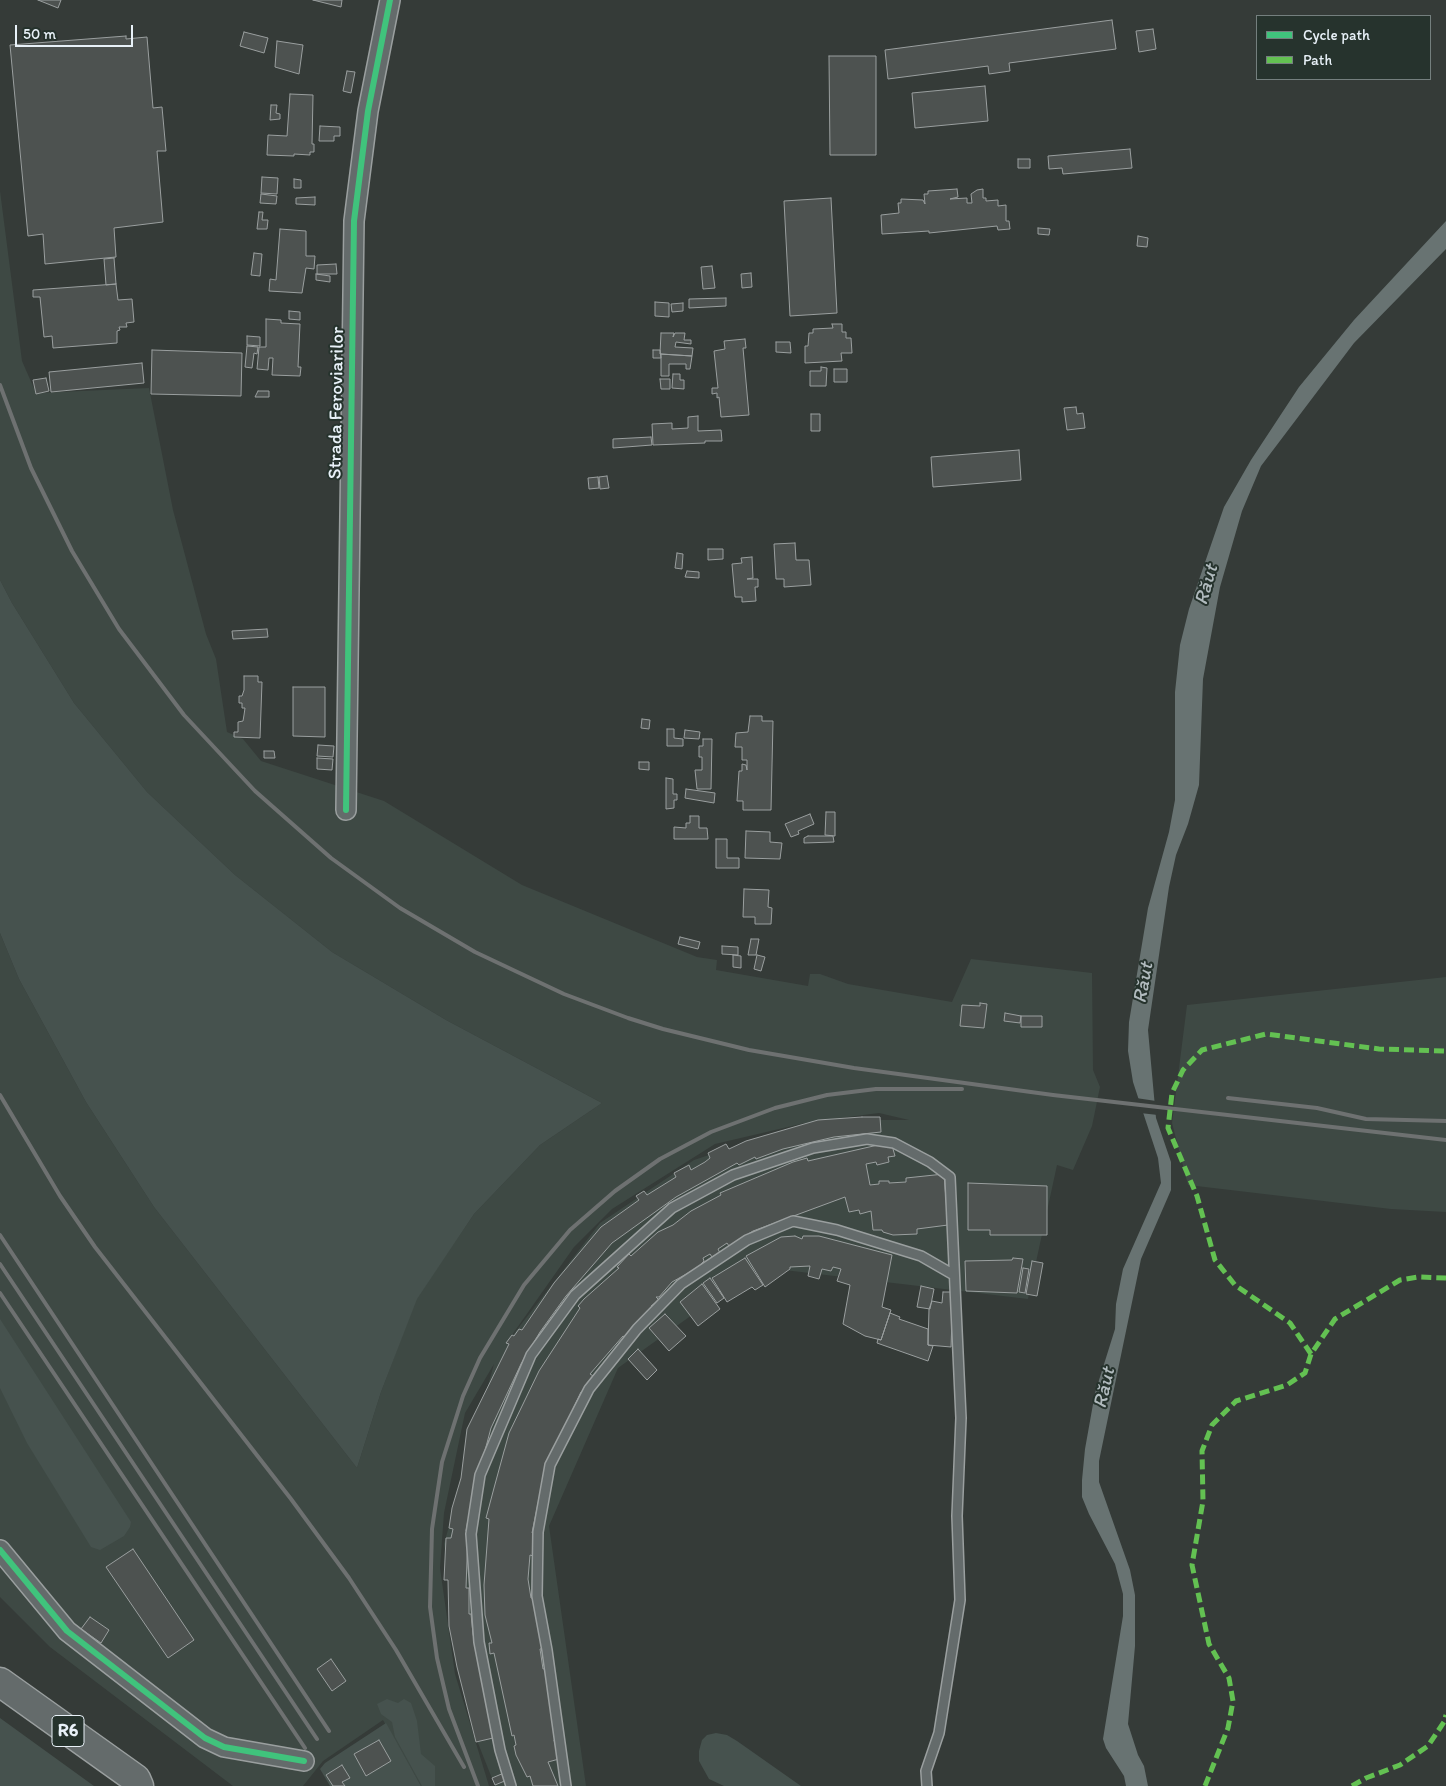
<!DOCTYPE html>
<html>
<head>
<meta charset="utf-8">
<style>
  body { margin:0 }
  #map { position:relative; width:1446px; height:1786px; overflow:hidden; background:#353b38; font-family:Itim,sans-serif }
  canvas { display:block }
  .legend { position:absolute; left:1256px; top:15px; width:175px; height:65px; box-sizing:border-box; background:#26332d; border:1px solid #747f7e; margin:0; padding:6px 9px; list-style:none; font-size:15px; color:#e8f1f8 }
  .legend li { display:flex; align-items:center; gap:10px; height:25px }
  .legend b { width:25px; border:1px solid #747f7e }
  .scale { position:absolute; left:15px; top:25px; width:118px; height:22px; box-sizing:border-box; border:2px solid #e8f1f8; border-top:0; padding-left:6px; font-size:15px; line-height:18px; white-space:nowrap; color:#e8f1f8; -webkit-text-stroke:4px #26332d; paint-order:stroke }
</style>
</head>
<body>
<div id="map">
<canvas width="1446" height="1786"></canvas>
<ul class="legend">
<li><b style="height:6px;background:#40c37c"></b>Cycle path</li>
<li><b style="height:6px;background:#63c152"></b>Path</li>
</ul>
<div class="scale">50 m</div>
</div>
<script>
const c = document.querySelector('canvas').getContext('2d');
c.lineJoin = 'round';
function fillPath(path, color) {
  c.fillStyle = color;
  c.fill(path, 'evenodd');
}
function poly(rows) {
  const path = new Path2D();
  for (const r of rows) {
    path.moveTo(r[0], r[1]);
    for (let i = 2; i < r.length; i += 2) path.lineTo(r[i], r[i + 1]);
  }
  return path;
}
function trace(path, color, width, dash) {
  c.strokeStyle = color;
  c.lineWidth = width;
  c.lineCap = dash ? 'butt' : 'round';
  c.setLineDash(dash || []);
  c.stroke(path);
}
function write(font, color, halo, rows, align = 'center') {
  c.font = font + ' Itim,sans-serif';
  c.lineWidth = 4;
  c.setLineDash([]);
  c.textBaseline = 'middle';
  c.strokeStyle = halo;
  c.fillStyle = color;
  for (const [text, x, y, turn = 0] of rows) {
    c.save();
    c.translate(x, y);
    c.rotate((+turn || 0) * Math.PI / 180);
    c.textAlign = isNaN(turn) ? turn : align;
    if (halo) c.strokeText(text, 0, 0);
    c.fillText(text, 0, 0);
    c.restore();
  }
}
fillPath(poly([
  [0,191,22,361,36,393,149,388,173,510,206,634,216,659,227,732,243,739,261,761,384,801,522,885,697,957,717,960,716,970,808,986,810,974,820,974,848,984,952,1002,971,959,1092,973,1093,1070,1100,1087,1092,1126,1073,1170,1057,1165,1028,1299,759,1267,618,1368,549,1526,586,1786,495,1786,476,1738,444,1544,494,1364,465,1413,444,1513,440,1568,455,1674,489,1786,421,1786,383,1720,323,1761,303,1786,233,1786,50,1647,0,1597,0,933,19,979,86,1102,154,1207,357,1468,381,1392,416,1299,474,1214,540,1145,602,1103,446,1020,332,952,235,875,147,792,74,703,12,603,0,580],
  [879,1113,909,1120,832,1120,832,1119],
  [805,1123,694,1160,600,1223,505,1345,574,1247,612,1209,715,1144],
  [1446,977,1446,1212,1391,1209,1188,1185,1172,1123,1187,1005]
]), '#3e4944');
fillPath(poly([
  [0,580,12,603,74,703,147,792,235,875,332,952,446,1020,602,1103,540,1145,474,1214,417,1299,381,1392,357,1468,154,1207,86,1102,19,979,0,933],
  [0,1319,131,1522,130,1527,124,1536,100,1550,91,1547,27,1443,0,1388],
  [387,1699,398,1703,404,1699,411,1703,417,1721,421,1754,435,1766,435,1786,422,1786,395,1737,392,1722,381,1714,377,1704],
  [0,1718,94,1786,0,1786],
  [386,1723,421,1786,330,1786,320,1769,325,1763],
  [716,1733,727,1735,737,1741,801,1786,724,1786,709,1779,699,1761,699,1751,702,1740,707,1735]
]), '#46524e');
fillPath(poly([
  [1446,221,1446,249,1354,343,1261,466,1242,511,1220,587,1203,679,1199,785,1188,824,1176,855,1169,887,1148,1030,1156,1118,1171,1162,1171,1190,1141,1259,1099,1461,1099,1482,1130,1570,1135,1595,1135,1646,1128,1724,1138,1755,1144,1766,1148,1786,1126,1786,1124,1776,1106,1748,1103,1739,1123,1616,1123,1594,1115,1564,1089,1514,1082,1497,1082,1480,1085,1449,1095,1393,1115,1329,1116,1304,1123,1269,1161,1183,1158,1158,1133,1082,1128,1051,1129,1022,1148,908,1169,832,1175,800,1175,692,1180,645,1189,609,1224,507,1251,460,1299,387,1354,320]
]), '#687372');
fillPath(poly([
  [1136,1098,1156,1101,1158,1115,1140,1113]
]), '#353b38');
const building = poly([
  [38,0,61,0,58,8,38,0],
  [313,0,342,0,341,7,313,0],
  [1112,20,1116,49,1009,63,1010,71,989,74,988,66,888,79,885,50,1112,20],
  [1153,29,1156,49,1139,52,1136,31,1153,29],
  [244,32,268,38,264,53,240,46,244,32],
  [126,36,126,39,147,37,153,108,162,107,166,151,157,151,163,222,114,228,116,257,45,264,43,234,28,236,10,45,126,36],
  [277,41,303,45,299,74,275,67,277,41],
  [829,56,876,56,876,155,830,155,829,56],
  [347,71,355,72,351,93,343,91,347,71],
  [985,86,988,121,915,128,912,93,985,86],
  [290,94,313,95,312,144,314,144,314,152,310,152,310,155,294,154,294,156,267,155,268,135,287,136,290,94],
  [271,105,277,105,276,113,280,114,280,119,270,120,271,105],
  [320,126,340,127,340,136,334,136,334,141,319,141,320,126],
  [1130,149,1132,168,1063,174,1062,168,1049,169,1048,156,1130,149],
  [1018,159,1030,159,1030,168,1018,168,1018,159],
  [262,177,278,178,277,194,261,193,262,177],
  [294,179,301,180,301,188,294,188,294,179],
  [957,189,958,197,950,199,967,198,967,203,972,203,971,194,977,190,983,189,983,198,986,198,986,201,998,200,998,206,1006,205,1006,221,1009,221,1010,229,998,230,997,226,929,233,929,231,882,234,881,215,899,213,898,203,901,203,901,199,923,200,925,204,924,194,928,194,928,191,957,189],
  [261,194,277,196,276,204,260,203,261,194],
  [315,197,315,205,296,204,296,198,315,197],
  [831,198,837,313,790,316,784,201,831,198],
  [259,212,263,212,262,220,268,220,267,229,257,229,259,212],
  [1038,228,1050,229,1049,235,1038,234,1038,228],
  [280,229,306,231,306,256,315,256,314,269,306,268,302,293,269,291,270,279,276,280,280,229],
  [1138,236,1148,238,1147,247,1137,246,1138,236],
  [254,253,262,254,260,276,251,275,254,253],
  [114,258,116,284,106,285,104,259,114,258],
  [336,264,337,274,317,274,317,265,336,264],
  [712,266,715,288,703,289,701,267,712,266],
  [751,273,752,287,742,288,741,274,751,273],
  [316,274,330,276,330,282,316,280,316,274],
  [116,284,118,300,132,299,134,322,126,323,127,327,119,327,120,330,117,331,117,343,53,348,52,336,44,337,40,297,33,297,33,290,116,284],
  [726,298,726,306,689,308,689,299,726,298],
  [655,302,669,303,669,317,655,316,655,302],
  [683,303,683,311,672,312,671,304,683,303],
  [289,311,300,312,300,320,289,319,289,311],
  [266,319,281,320,281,323,300,324,298,367,301,367,300,376,272,375,273,358,269,358,268,370,257,369,259,347,266,347,266,319],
  [832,324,842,324,842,332,846,332,846,338,851,338,852,353,841,353,842,361,805,363,805,346,808,346,809,333,813,333,813,329,833,328,832,324],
  [661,333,674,333,673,337,675,333,685,333,684,340,691,340,691,344,676,342,675,347,693,348,692,356,660,354,661,333],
  [247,336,260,337,260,346,247,345,247,336],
  [745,339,746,348,743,348,749,415,721,417,719,397,717,398,717,393,712,394,712,388,718,388,714,351,725,349,724,341,745,339],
  [776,342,790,342,791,353,776,352,776,342],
  [247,346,258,347,257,354,254,353,252,368,245,367,247,346],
  [152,350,242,353,241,396,151,394,152,350],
  [653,350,660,350,661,358,653,358,653,350],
  [661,354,692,356,690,369,686,369,686,364,669,364,669,376,661,376,661,354],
  [142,363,144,383,51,392,49,372,142,363],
  [821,367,827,368,826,386,810,386,810,371,821,371,821,367],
  [834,369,847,369,847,382,834,382,834,369],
  [673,374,680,374,680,380,684,380,684,389,672,388,673,374],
  [46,378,49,391,36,394,33,380,46,378],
  [660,379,670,379,670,389,661,389,660,379],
  [258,391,269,391,269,397,255,397,258,391],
  [1076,407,1077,414,1083,413,1085,428,1067,430,1064,408,1076,407],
  [811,414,820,414,820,431,811,431,811,414],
  [698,416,698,431,721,430,722,441,705,441,705,443,653,445,652,424,672,423,672,429,688,428,688,417,698,416],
  [651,437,652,445,613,448,613,439,651,437],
  [1019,450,1021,480,933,487,931,457,1019,450],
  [607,476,609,488,600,489,599,477,607,476],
  [598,477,599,488,589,489,588,478,598,477],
  [795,543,796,560,809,560,811,585,784,587,784,579,776,579,774,544,795,543],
  [708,549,723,549,723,559,708,560,708,549],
  [677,553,683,554,682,569,675,568,677,553],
  [752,557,753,578,747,579,758,579,758,587,755,587,756,601,742,602,742,597,735,597,732,564,742,563,741,558,752,557],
  [687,571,699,572,699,578,685,577,687,571],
  [267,629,268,637,233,639,232,631,267,629],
  [244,676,258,676,258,682,262,682,260,738,234,737,234,732,238,732,238,722,243,721,244,715,245,708,242,708,242,703,239,703,239,696,242,696,244,690,244,676],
  [293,687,325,687,325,737,293,736,293,687],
  [750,716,762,716,762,721,773,721,771,810,743,810,743,801,737,801,739,771,742,771,742,764,746,765,747,770,747,760,742,760,742,747,735,747,736,733,748,732,750,716],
  [642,719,650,720,649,729,641,728,642,719],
  [667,729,674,729,674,738,683,739,683,746,667,746,667,729],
  [685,730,700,732,699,739,684,738,685,730],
  [703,739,712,739,711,789,697,789,695,770,702,770,702,757,699,757,699,746,703,746,703,739],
  [318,745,334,746,333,757,317,756,318,745],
  [264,751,274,751,275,758,264,758,264,751],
  [317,758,333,759,332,770,317,769,317,758],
  [639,762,649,762,649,770,639,769,639,762],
  [666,778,673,779,673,794,677,794,677,800,674,800,674,808,666,809,666,778],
  [686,789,715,793,714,803,685,798,686,789],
  [826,812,835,812,835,836,825,835,826,812],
  [810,814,814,824,798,831,799,834,791,837,785,824,810,814],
  [690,816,699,816,699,828,707,828,708,839,674,839,674,827,686,828,686,823,690,823,690,816],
  [746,831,770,832,770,842,782,843,780,859,745,858,746,831],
  [808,836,833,836,834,842,804,843,804,838,808,836],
  [716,839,727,839,727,858,739,858,739,868,716,868,716,839],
  [744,889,769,890,768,907,772,908,771,924,755,924,755,917,743,917,744,889],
  [680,937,700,942,698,949,678,944,680,937],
  [751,939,759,939,756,955,748,955,751,939],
  [722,946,738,947,738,955,722,954,722,946],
  [733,955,741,956,741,968,733,967,733,955],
  [757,955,765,957,761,971,754,969,757,955],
  [980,1003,987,1004,984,1028,960,1026,962,1005,980,1006,980,1003],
  [1005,1013,1021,1016,1020,1023,1004,1021,1005,1013],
  [1021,1016,1042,1016,1042,1027,1021,1027,1021,1016],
  [862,1117,880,1117,881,1132,834,1137,783,1149,756,1159,755,1157,739,1165,737,1163,676,1197,612,1243,566,1296,540,1332,521,1364,491,1428,479,1473,472,1521,468,1520,466,1531,468,1532,466,1588,469,1588,469,1614,471,1614,473,1634,491,1712,488,1713,493,1738,476,1742,457,1667,449,1626,448,1580,444,1580,446,1538,451,1538,453,1529,449,1528,452,1508,461,1478,467,1429,509,1344,506,1343,512,1335,514,1336,519,1329,522,1330,554,1283,601,1227,639,1200,636,1196,644,1191,647,1195,676,1177,674,1173,689,1165,691,1170,705,1162,710,1158,708,1153,726,1144,729,1149,746,1141,818,1120,862,1117],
  [891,1142,895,1156,888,1157,889,1162,877,1165,876,1162,866,1164,870,1185,879,1184,879,1181,889,1181,889,1183,906,1182,906,1178,944,1174,948,1225,917,1229,917,1234,893,1235,883,1232,882,1230,873,1230,871,1211,860,1214,859,1210,849,1212,845,1197,753,1231,729,1246,727,1243,718,1249,720,1253,712,1257,710,1254,703,1258,704,1261,697,1268,672,1282,659,1297,656,1297,659,1300,651,1306,653,1308,626,1338,623,1336,590,1374,595,1377,585,1393,581,1392,574,1407,577,1409,541,1489,532,1533,536,1534,533,1556,530,1555,528,1579,531,1598,534,1598,545,1648,540,1649,543,1669,547,1668,560,1738,554,1740,559,1759,548,1762,558,1786,533,1786,530,1776,527,1777,516,1755,514,1746,516,1745,514,1735,512,1736,494,1653,490,1654,489,1643,492,1643,485,1615,484,1585,489,1519,486,1518,494,1488,509,1433,539,1371,580,1308,578,1306,584,1299,619,1268,617,1267,629,1254,631,1256,658,1232,673,1225,691,1211,721,1195,720,1193,793,1162,807,1158,808,1161,891,1142],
  [968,1183,1047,1186,1047,1235,990,1235,990,1230,968,1230,968,1183],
  [795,1236,802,1239,803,1236,819,1236,892,1255,882,1307,891,1310,881,1340,865,1336,843,1324,850,1285,837,1281,841,1269,833,1267,831,1271,822,1269,819,1279,808,1276,810,1266,790,1267,790,1269,765,1287,746,1256,781,1237,795,1236],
  [745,1258,763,1285,755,1290,752,1287,727,1302,712,1278,745,1258],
  [1013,1258,1023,1259,1017,1293,966,1291,965,1261,1012,1260,1013,1258],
  [1032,1261,1043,1263,1037,1296,1026,1294,1032,1261],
  [1023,1268,1029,1269,1025,1293,1019,1292,1023,1268],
  [710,1278,724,1298,717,1303,703,1283,710,1278],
  [702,1284,720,1309,698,1326,680,1302,702,1284],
  [921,1286,934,1289,930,1309,917,1307,921,1286],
  [943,1292,953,1292,951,1347,928,1345,929,1309,932,1301,942,1303,943,1292],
  [890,1313,900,1317,899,1319,928,1329,928,1345,933,1346,928,1361,877,1343,878,1339,881,1340,890,1313],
  [665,1314,686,1336,669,1351,649,1328,665,1314],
  [638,1349,657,1370,647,1380,628,1359,638,1349],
  [133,1549,194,1640,168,1658,106,1567,133,1549],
  [90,1617,109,1630,101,1643,81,1629,90,1617],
  [331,1659,346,1681,332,1691,317,1669,331,1659],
  [379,1740,391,1761,366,1776,354,1754,379,1740],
  [342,1765,350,1778,342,1782,345,1786,333,1786,326,1775,342,1765],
  [504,1773,507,1780,495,1785,492,1778,504,1773]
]);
fillPath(building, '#4d5250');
trace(building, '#9a9f9f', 1);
const lane = poly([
  [511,1786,500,1750,479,1642,471,1534,480,1475,531,1355,575,1295,672,1208,733,1175,813,1148,867,1139,894,1143,930,1162,950,1177,961,1418,957,1516,960,1600,939,1733,926,1771,927,1786],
  [566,1786,547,1650,537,1596,538,1532,550,1465,589,1389,637,1329,681,1284,747,1240,793,1221,837,1230,921,1256,954,1275]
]);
const street = poly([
  [346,810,354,221,368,111,390,0],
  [0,1550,67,1631,205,1738,224,1747,304,1761]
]);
const highway = poly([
  [0,1682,136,1779,139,1786]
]);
trace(lane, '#9a9f9f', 12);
trace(street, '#9a9f9f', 22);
trace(highway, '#9a9f9f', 31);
trace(lane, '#646b6b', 9);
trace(street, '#646b6b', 19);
trace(highway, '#646b6b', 28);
trace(poly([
  [0,385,31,468,72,551,119,629,184,715,255,791,331,858,400,908,475,952,564,994,628,1018,663,1029,749,1050,854,1068,1053,1095,1446,1140],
  [0,1095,60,1196,95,1247,291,1499,349,1578,396,1650,464,1767],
  [1228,1098,1317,1108,1366,1119,1446,1121],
  [0,1235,329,1731],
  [0,1264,317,1739],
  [0,1293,305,1748],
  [478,1786,449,1709,437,1658,430,1607,432,1529,442,1462,463,1396,480,1358,524,1285,570,1230,615,1191,660,1159,711,1132,775,1108,827,1095,876,1089,962,1089]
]), '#6e7171', 4);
trace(poly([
  [1311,1354,1290,1323,1235,1285,1215,1260,1197,1196,1168,1128,1172,1093,1183,1070,1202,1050,1266,1034,1379,1049,1446,1051],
  [1205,1786,1228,1728,1233,1701,1229,1678,1209,1644,1192,1565,1203,1501,1202,1451,1212,1425,1236,1401,1287,1385,1305,1373,1311,1354,1335,1319,1400,1280,1418,1277,1446,1278],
  [1352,1786,1366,1778,1400,1765,1428,1746,1444,1722,1446,1715]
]), '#63c152', 5, [10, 5]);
trace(poly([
  [346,810,354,221,368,111,390,0],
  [0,1550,67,1631,205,1738,224,1747,304,1761]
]), '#40c37c', 6);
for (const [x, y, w] of [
  [68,1731,32]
]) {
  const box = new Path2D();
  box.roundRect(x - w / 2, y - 15.5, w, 31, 4);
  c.fillStyle = '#26332d';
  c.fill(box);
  trace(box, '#e8f1f8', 1);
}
write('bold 18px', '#e8f1f8', null, [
  ["R6",68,1731]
]);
write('19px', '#e8f1f8', '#26332d', [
  ["Strada Feroviarilor",337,403,-89]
]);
write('italic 20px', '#b1bbbe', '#26332d', [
  ["Răut",1207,585,-74],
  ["Răut",1144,983,-80],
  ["Răut",1105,1388,-77]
]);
</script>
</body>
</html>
